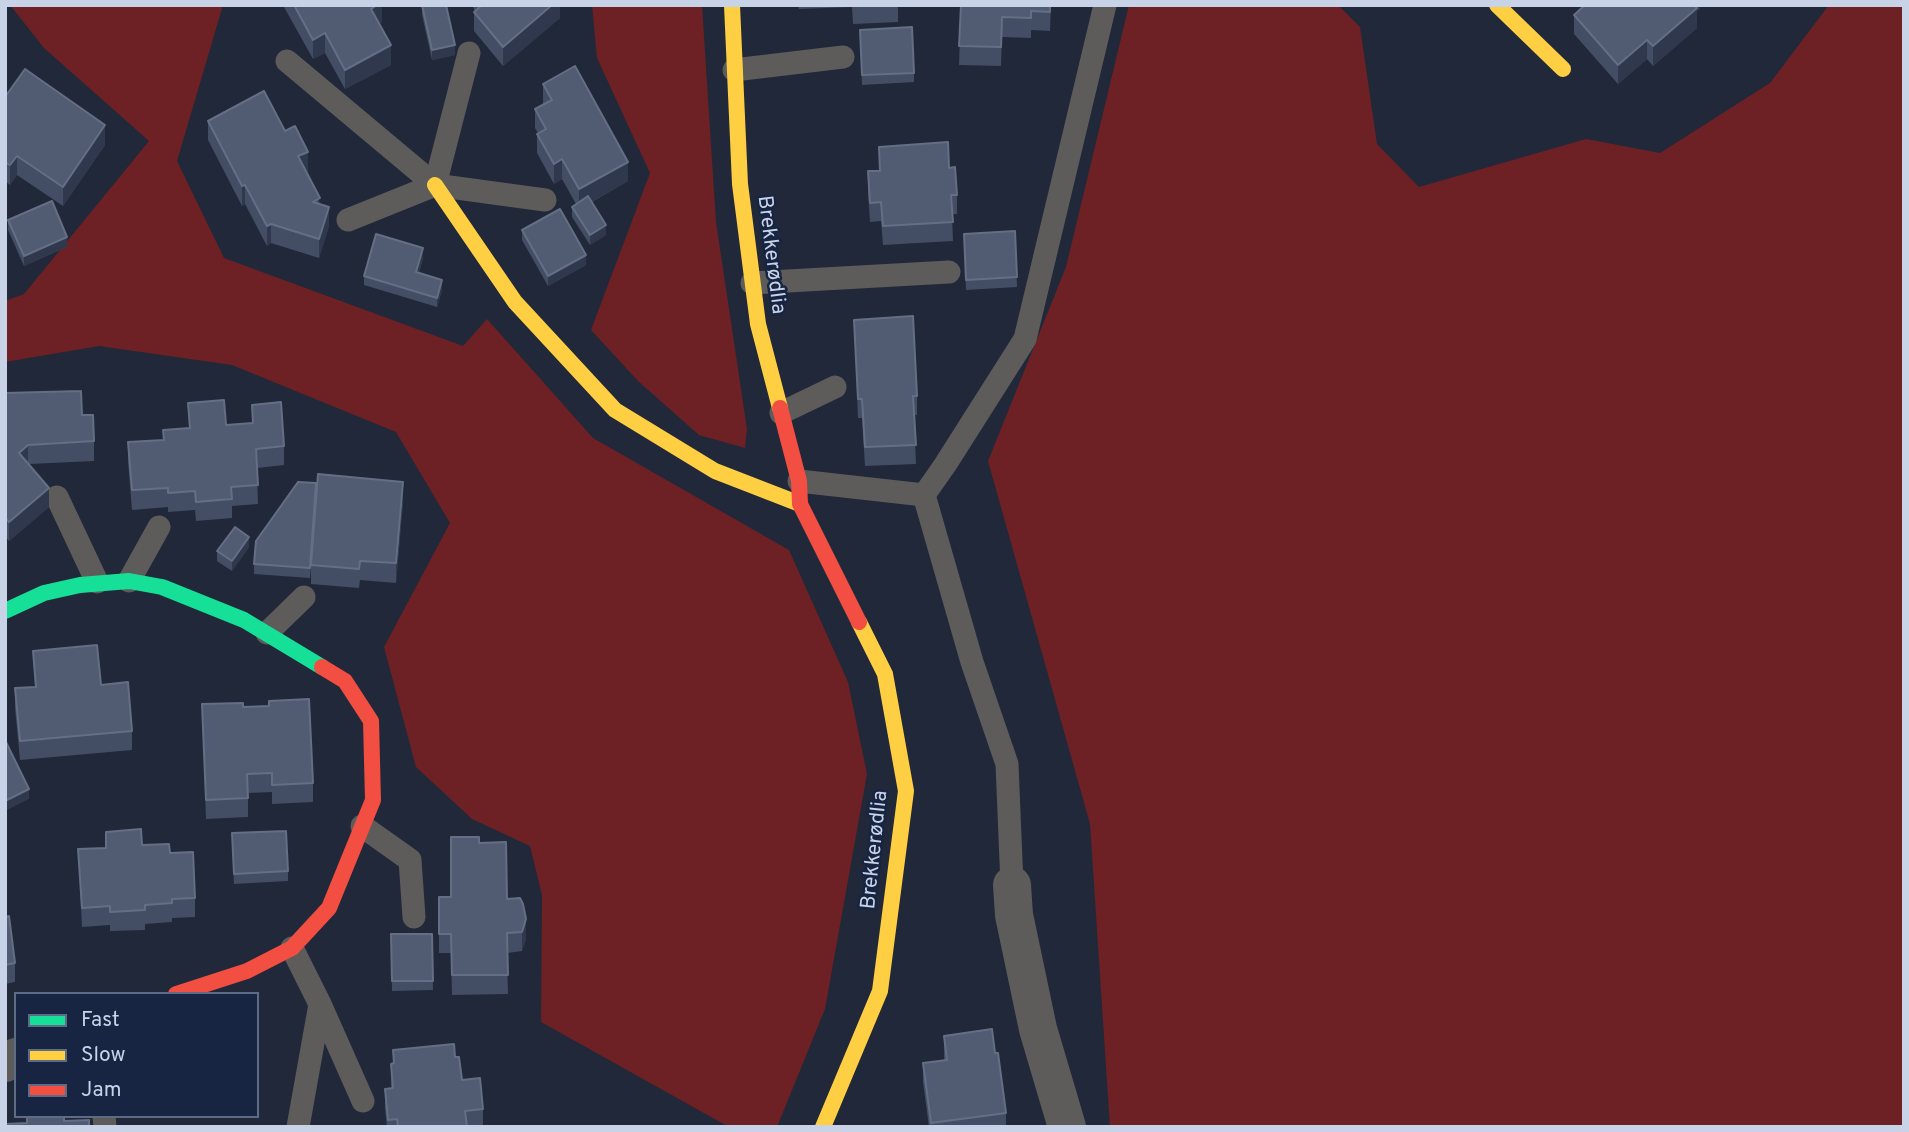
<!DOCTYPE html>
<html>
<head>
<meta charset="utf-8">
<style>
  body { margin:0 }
  #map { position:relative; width:1909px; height:1132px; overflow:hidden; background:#212839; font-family:Overpass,sans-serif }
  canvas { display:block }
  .frame { position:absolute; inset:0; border:7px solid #c9d3e7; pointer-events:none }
  .legend { position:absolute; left:14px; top:992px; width:245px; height:126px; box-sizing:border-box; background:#172543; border:2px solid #5e6b85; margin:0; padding:9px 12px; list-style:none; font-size:21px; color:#c9d3e7 }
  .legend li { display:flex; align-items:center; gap:14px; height:35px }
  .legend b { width:35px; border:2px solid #5e6b85 }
</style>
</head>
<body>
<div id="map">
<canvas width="1909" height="1132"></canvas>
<div class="frame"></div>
<ul class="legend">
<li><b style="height:9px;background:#16e098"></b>Fast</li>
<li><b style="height:9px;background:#ffcf43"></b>Slow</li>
<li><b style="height:9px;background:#f24e42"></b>Jam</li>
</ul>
</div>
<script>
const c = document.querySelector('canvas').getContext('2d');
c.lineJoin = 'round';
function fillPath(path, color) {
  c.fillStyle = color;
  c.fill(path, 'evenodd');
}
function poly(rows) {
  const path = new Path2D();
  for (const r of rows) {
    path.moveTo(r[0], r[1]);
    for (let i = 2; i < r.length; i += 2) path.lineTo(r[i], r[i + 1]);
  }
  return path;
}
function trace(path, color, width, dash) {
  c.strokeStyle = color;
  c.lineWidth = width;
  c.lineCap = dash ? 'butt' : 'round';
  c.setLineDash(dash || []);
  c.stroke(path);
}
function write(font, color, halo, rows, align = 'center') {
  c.font = font + ' Overpass,sans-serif';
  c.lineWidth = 5;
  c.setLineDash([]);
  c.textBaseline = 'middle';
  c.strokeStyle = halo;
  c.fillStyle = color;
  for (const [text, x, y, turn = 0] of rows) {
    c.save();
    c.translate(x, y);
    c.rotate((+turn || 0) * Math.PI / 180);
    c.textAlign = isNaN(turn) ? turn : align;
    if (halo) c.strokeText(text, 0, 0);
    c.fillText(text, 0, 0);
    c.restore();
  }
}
fillPath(poly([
  [10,5,223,5,177,161,224,258,463,346,487,319,593,438,789,550,848,682,867,774,825,1009,777,1127,729,1127,541,1022,542,895,530,846,472,819,416,767,384,647,450,523,396,432,232,365,99,346,5,362,5,301,24,294,149,141,44,48],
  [592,5,702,5,716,222,747,429,745,448,699,435,638,381,591,330,650,173,597,58],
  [1129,5,1338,5,1360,27,1377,144,1419,187,1586,139,1660,153,1770,83,1829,5,1904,5,1904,1127,1110,1127,1090,824,988,461,1066,267]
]), '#6d2124');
trace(poly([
  [287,61,435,185],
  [734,70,843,57],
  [435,185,469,53],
  [348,220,435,185,545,200],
  [752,283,949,272],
  [781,413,835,387],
  [799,481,924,495,945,465,1025,339,1105,5],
  [924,495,972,662,1007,764,1012,885],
  [57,497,97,582],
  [129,581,159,527],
  [267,633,304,597],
  [362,826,410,860,414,917],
  [292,948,320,1004,363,1101],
  [104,1116,105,1127],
  [298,1127,320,1004]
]), '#5d5c5a', 23);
trace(poly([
  [1012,885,1014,915,1038,1029,1067,1127],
  [5,1063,16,1057]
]), '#5d5c5a', 38);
trace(poly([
  [5,611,44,593,80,585,129,581,162,587,244,620,322,667]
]), '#16e098', 16);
trace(poly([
  [732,5,740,184,758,324,780,408],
  [1497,5,1563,69],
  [435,185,515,302,615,410,715,471,800,504],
  [823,1127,880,991,906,791,885,674,859,622]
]), '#ffcf43', 16);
trace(poly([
  [780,408,799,481,800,504,859,622],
  [176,994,247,971,292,948,329,908,373,800,371,721,345,681,322,667]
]), '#f24e42', 16);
fillPath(poly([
  [284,5,382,5,382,22,379,23,391,65,345,89,325,53,313,59,284,7],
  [422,5,455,55,432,60,422,15],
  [472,5,560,5,560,18,503,66,474,31,474,12,475,11],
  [798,5,900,5,898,5,898,22,853,24,852,7,799,9],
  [961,5,1051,5,1050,31,1031,30,1031,38,1002,37,1001,66,959,65],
  [1700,5,1700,9,1697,11,1697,28,1653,66,1647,59,1618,84,1574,34,1574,15],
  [860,40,914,73,914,82,862,85],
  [543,84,628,181,592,202,606,235,590,245,572,217,572,207,576,204,562,179,554,184,537,153,537,134,538,133,535,128,535,109,543,104],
  [5,97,105,145,63,206,17,175,10,185,5,181],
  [208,121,285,131,308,171,307,172,329,226,319,258,271,243,267,246,245,204,242,206,208,140],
  [879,147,949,168,957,195,957,214,952,214,953,241,883,245,881,221,870,222,868,191,868,171,879,171],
  [8,220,67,247,24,266,8,230],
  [522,230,586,265,548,286,522,240],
  [1015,231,1017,287,966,290,964,234],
  [423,258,419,273,442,290,437,307,364,285,364,276],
  [854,320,917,396,917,415,914,415,916,464,865,466,862,418,858,418],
  [5,393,82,415,94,441,94,461,29,464,49,507,9,541,5,536],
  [188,403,226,425,252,423,252,405,284,446,284,465,257,468,258,504,232,506,232,518,196,521,195,510,168,512,168,507,132,510,128,461,128,442,163,440,163,430,189,428],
  [316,493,310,578,254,574,254,564],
  [403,502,396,583,360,580,359,588,311,584,311,565],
  [249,547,232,571,217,561,217,551],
  [33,651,101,685,132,731,132,750,20,760,15,708,15,688,35,687],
  [202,704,243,707,313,783,313,802,272,804,272,792,248,793,248,817,206,819],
  [106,832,142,845,170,853,195,898,195,917,172,918,172,922,145,924,145,930,110,931,110,925,82,927,78,849,106,848],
  [232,843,288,871,288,881,234,884],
  [479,843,526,939,522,951,507,953,508,994,452,995,451,953,439,953,439,897,451,897],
  [5,917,15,963,15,982,5,984],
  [391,934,432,934,433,990,392,991],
  [944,1036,995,1053,1006,1113,1006,1127,929,1127,923,1082,923,1063,944,1060],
  [393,1050,455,1057,462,1080,483,1109,483,1127,387,1127,385,1108,385,1089,391,1088,391,1064,393,1064]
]), '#434d64');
fillPath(poly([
  [377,5,382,5,382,22,371,28,371,9],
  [552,5,560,5,560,18,503,66,503,47],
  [1688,5,1700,5,1700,9,1697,11,1697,28,1653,66,1653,46],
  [325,33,325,53,313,59,313,40],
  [1647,40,1647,59,1618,84,1618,65],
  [391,45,391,65,345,89,345,70],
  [455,45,455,55,432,60,432,50],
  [105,125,105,145,63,206,63,187],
  [308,152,308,171,298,175,298,156],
  [17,156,17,175,10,185,10,165],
  [562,159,562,179,554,184,554,164],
  [628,162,628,181,579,209,579,189],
  [245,185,245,204,242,206,242,186],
  [329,207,329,226,319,258,319,239],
  [271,224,271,243,267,246,267,226],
  [606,225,606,235,590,245,590,235],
  [67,237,67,247,24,266,24,256],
  [423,248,423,258,416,282,416,272],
  [586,255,586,265,548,286,548,276],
  [442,280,442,290,437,307,437,298],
  [28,445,28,464,19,453],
  [403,482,403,502,396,583,396,563],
  [49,488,49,507,9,541,9,522],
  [249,537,249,547,232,571,232,561],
  [29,789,29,799,5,811,5,801],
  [526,919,526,939,522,951,522,932]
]), '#2f384d');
const building = poly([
  [294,5,377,5,371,9,391,45,345,70,325,33,313,40,294,5],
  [422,5,446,5,455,45,432,50,422,5],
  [482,5,552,5,503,47,474,12,482,5],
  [961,5,1050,5,1050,12,1031,11,1031,18,1002,17,1001,47,959,46,961,5],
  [1585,5,1694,5,1697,8,1653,46,1647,40,1618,65,1574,15,1585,5],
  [912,27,914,73,862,75,860,30,912,27],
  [575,66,628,162,579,189,562,159,554,164,537,134,546,129,535,109,552,100,543,84,575,66],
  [25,69,105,125,63,187,17,156,10,165,5,162,5,97,25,69],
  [264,91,285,131,295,126,308,152,298,156,320,198,313,202,329,207,319,239,271,224,267,226,245,185,242,186,208,121,264,91],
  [948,142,949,168,955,167,957,195,951,195,953,222,883,226,881,202,870,203,868,171,880,171,879,147,948,142],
  [588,196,606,225,590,235,572,207,588,196],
  [52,201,67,237,24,256,8,220,52,201],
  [560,209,586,255,548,276,522,230,560,209],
  [1015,231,1017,277,966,280,964,234,1015,231],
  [376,234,423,248,416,272,442,280,437,298,364,276,376,234],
  [913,316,917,396,913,396,916,445,865,447,862,399,858,399,854,320,913,316],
  [81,391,82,415,93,415,94,441,28,445,19,453,49,488,9,522,5,517,5,393,81,391],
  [224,400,226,425,253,423,252,405,281,402,284,446,256,449,258,485,231,487,232,499,196,502,195,491,168,493,168,488,132,490,128,442,164,440,163,430,190,428,188,403,224,400],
  [318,474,403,482,396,563,360,561,359,569,311,565,318,474],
  [298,482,316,483,310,568,254,564,256,541,298,482],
  [235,527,249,537,232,561,217,551,235,527],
  [97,645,101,685,128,682,132,731,20,741,15,688,36,687,33,651,97,645],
  [309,699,313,783,272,785,272,773,247,774,248,798,206,800,202,704,243,703,243,707,269,706,269,701,309,699],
  [5,740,29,789,5,801,5,740],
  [141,829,142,845,169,844,170,853,193,852,195,898,172,899,172,903,145,905,145,910,110,912,110,906,82,908,78,849,106,848,106,832,141,829],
  [286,831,288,871,234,874,232,833,286,831],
  [451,837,479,837,479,843,506,842,507,899,520,898,523,904,526,919,522,932,507,933,508,975,452,975,451,934,439,934,439,897,451,897,451,837],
  [9,916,15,963,5,965,5,917,9,916],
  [391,934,432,934,433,981,392,981,391,934],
  [992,1029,995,1053,998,1053,1006,1113,931,1123,923,1063,947,1060,944,1036,992,1029],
  [454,1044,455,1057,459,1057,462,1080,480,1078,483,1109,465,1111,467,1127,398,1127,397,1119,388,1120,385,1089,393,1088,391,1064,394,1063,393,1050,454,1044],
  [27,1116,64,1116,64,1121,89,1120,89,1127,5,1127,5,1124,27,1123,27,1116]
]);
fillPath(building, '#515b72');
trace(building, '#646e84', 2);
write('21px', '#c9d3e7', '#172543', [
  ["Brekkerødlia",770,255,83],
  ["Brekkerødlia",876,850,-84]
]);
</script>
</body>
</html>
